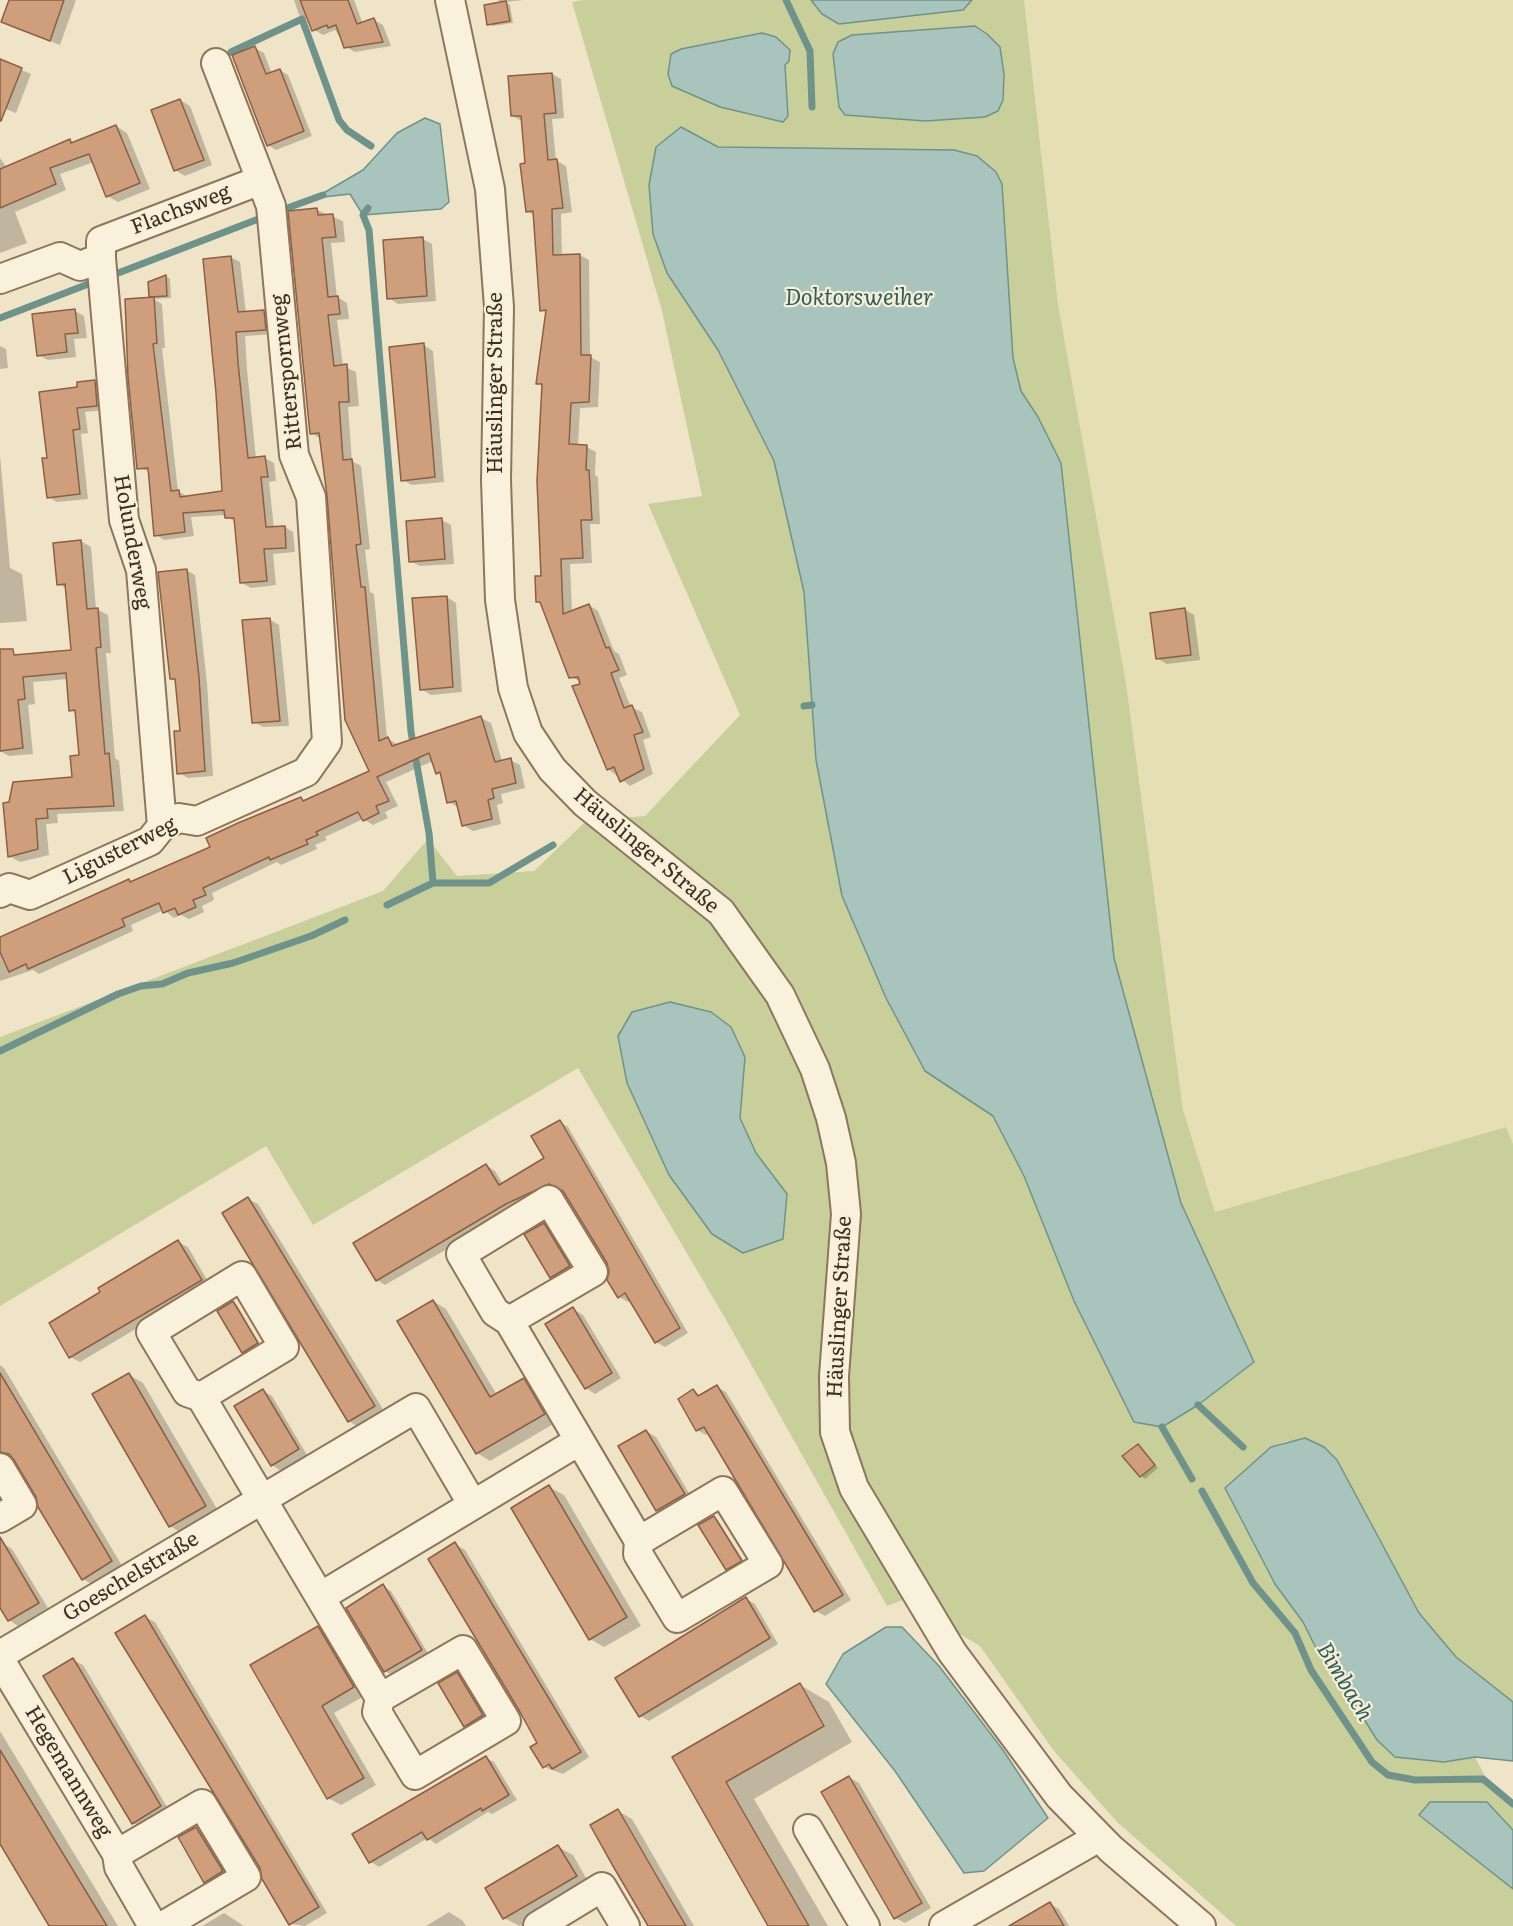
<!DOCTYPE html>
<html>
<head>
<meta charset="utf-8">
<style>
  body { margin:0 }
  canvas { display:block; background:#f0e4c8 }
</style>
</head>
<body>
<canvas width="1513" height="1926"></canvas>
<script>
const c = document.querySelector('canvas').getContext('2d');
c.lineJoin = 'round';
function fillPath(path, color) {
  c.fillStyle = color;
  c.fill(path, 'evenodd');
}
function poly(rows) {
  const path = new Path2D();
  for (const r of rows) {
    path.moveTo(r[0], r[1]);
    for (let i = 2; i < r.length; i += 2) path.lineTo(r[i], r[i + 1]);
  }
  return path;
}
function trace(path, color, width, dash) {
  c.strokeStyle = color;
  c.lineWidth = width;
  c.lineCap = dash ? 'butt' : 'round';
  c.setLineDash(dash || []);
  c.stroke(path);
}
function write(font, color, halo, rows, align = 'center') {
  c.font = font + ' Literata,serif';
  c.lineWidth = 4.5;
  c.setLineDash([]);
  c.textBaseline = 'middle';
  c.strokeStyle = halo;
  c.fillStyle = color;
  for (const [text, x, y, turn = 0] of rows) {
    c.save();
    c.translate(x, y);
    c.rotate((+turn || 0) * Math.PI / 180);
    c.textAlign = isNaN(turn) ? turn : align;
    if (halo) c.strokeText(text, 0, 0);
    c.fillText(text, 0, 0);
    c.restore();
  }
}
fillPath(poly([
  [1024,0,1513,0,1513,1144,1506,1127,1215,1212,1183,1110,1126,683,1058,304]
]), '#e6deb5');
fillPath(poly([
  [584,0,811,0,839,24,970,3,972,0,1024,0,1058,304,1126,683,1183,1110,1215,1212,1506,1127,1513,1144,1513,1702,1456,1657,1419,1613,1337,1461,1324,1447,1287,1441,1271,1447,1225,1488,1275,1584,1303,1622,1318,1652,1339,1679,1355,1708,1395,1757,1444,1762,1475,1757,1491,1788,1513,1808,1513,1830,1487,1802,1419,1815,1513,1889,1513,1926,1236,1926,1117,1822,1054,1751,980,1646,903,1600,887,1606,725,1318,578,1068,313,1225,266,1146,0,1306,0,1037,383,891,428,839,457,876,534,871,586,821,645,816,740,715,648,504,702,496,662,311,572,2],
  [975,27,925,121,846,115,918,31],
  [789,61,785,65,766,119,720,107,672,86],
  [681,127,718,147,1002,184,1013,358,1021,391,1038,417,1061,463,1114,958,1181,1203,1254,1362,1198,1405,1162,1427,1134,1422,1074,1301,1024,1176,993,1116,925,1071,816,760,804,592,774,461,718,350,667,273]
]), '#c9cf9b');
const water = poly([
  [811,0,972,0,963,10,839,24,822,14,811,0],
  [975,26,987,34,1000,47,1004,74,1003,100,998,111,985,117,925,121,845,115,839,107,833,54,838,42,852,35,975,26],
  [762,33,776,37,790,50,789,61,785,65,788,116,783,122,720,107,672,86,668,74,671,54,681,49,762,33],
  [425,118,440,124,449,202,441,209,363,215,350,194,315,198,363,170,397,133,425,118],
  [681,127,718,147,954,150,977,156,996,172,1002,184,1013,358,1021,391,1038,417,1061,463,1114,958,1181,1203,1254,1362,1198,1405,1162,1427,1134,1422,1074,1301,1024,1176,993,1116,925,1071,886,998,842,896,816,760,804,592,774,461,718,350,667,273,653,234,649,185,656,147,681,127],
  [670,1002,711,1012,731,1027,745,1057,740,1118,756,1153,787,1194,783,1239,743,1253,712,1234,669,1175,627,1083,618,1036,632,1012,670,1002],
  [1305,1438,1324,1447,1337,1460,1419,1613,1456,1657,1513,1702,1513,1761,1475,1757,1444,1762,1395,1757,1377,1740,1339,1679,1318,1652,1303,1622,1275,1584,1225,1488,1271,1447,1305,1438],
  [886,1627,902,1627,939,1666,1003,1750,1048,1818,984,1871,964,1873,895,1771,826,1684,843,1654,886,1627],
  [1430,1802,1487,1802,1513,1830,1513,1889,1419,1815,1430,1802]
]);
fillPath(water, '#a9c4bc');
trace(water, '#6f938a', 1.5);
fillPath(poly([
  [10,0,76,0,60,45,2,22],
  [294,0,354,0,363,24,374,20,383,25,391,46,355,52,346,47,335,30,323,35,314,30,308,20,299,15],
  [497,0,523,0,506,2,510,5,513,23,493,26,488,24,502,3],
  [255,48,264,53,272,74,280,70,288,75,312,136,276,150,268,145],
  [0,61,31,74,16,113,0,107],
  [552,74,561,79,564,118,552,119,556,160,566,166,572,212,561,214,562,256,580,255,589,260,590,357,600,362,598,407,580,408,578,446,587,447,596,452,595,475,598,477,600,524,590,524,592,563,570,564,572,612,589,605,598,611,614,651,619,654,627,675,619,678,631,707,642,712,651,737,643,740,653,774,630,786,608,769,581,682,571,677,542,604,538,601,543,578,543,386,538,383,547,313,541,310,535,216,527,211,523,122,513,116],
  [180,100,190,106,212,165,185,176,175,170],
  [116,126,127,133,150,189,118,202,107,196,94,162,60,174,66,190,15,212,27,243,0,253,0,158,7,168,70,141,74,143],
  [317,210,343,221,345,242,331,243,337,297,347,303,349,319,337,320,343,366,356,372,359,406,348,407,352,461,361,466,370,549,365,550,370,592,374,594,387,738,398,745,481,718,491,723,502,761,510,760,520,765,525,788,501,794,503,803,497,805,501,824,473,831,463,825,459,808,449,802,443,776,437,772,433,761,386,782,398,806,385,812,388,818,373,825,363,819,325,837,327,840,315,845,317,849,281,865,277,862,212,893,214,900,202,906,204,912,189,919,181,915,174,918,164,910,131,925,133,931,39,974,33,970,0,981,0,939,129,881,132,883,212,848,301,798,306,801,371,772,321,439,311,433],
  [423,239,432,244,436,301,398,304,389,298],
  [231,257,240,262,246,313,264,312,273,317,274,334,245,336,247,369,256,459,265,458,274,463,276,481,269,482,274,528,285,527,293,532,295,552,273,554,276,585,251,588,242,583,236,523,226,515,191,517,194,536,164,540,156,535,150,472,139,468,153,299,150,297,166,276,170,279,171,298,154,299,162,304,165,348,162,348,178,491,188,497,224,492],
  [75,311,84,316,87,338,74,339,76,357,48,360,38,355],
  [424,345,433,351,444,482,412,485,402,480],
  [0,346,6,349,8,368,0,369],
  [95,382,103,387,106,410,85,412,88,433,81,434,88,499,57,502,48,497,49,459,79,388],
  [0,455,10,568,22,574,27,621,0,623],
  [442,520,451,525,454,564,420,566,410,561],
  [81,541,91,547,96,609,108,615,111,653,106,653,115,758,119,761,124,811,57,814,58,823,46,824,49,855,20,862,9,856,5,804,74,778,81,756,77,714,71,710,68,679,33,682,35,704,28,705,33,754,9,756,0,751,0,658,72,651,67,589,58,584],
  [186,570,195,575,207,683,213,776,188,778,179,773,181,732,177,682,171,678],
  [447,597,456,603,462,692,431,695,421,689],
  [1184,609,1194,615,1200,660,1167,664,1158,659],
  [269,619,279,625,289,726,263,727,254,722],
  [560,1122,568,1127,688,1333,665,1347,656,1342,631,1300,628,1302,619,1297,608,1263,564,1191,559,1188,516,1209,385,1285,377,1280,486,1165,495,1171,503,1184,546,1158],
  [248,1199,258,1204,384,1411,358,1427,349,1421],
  [544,1224,548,1227,573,1269,555,1279,551,1277],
  [178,1242,188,1247,210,1285,80,1362,70,1357,102,1293],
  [433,1301,446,1309,497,1395,524,1380,537,1387,557,1422,490,1461,477,1453],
  [233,1303,237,1305,261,1346,247,1355,243,1352],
  [573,1309,583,1315,621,1378,595,1394,586,1388],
  [0,1365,4,1368,124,1569,95,1586,83,1579,16,1460,5,1460,0,1465],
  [129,1375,143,1383,220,1514,185,1535,170,1526],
  [717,1387,726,1392,851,1600,825,1616,816,1611,710,1433,706,1435,697,1430,693,1391,701,1396],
  [263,1391,272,1396,307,1455,281,1471,272,1465],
  [646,1431,656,1437,693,1500,667,1516,657,1510,620,1447],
  [1138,1445,1158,1468,1145,1479,1141,1476],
  [549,1487,564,1495,641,1626,604,1647,590,1639],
  [714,1517,718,1520,745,1563,731,1571,727,1569],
  [3,1543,12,1549,48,1608,18,1626,9,1620,0,1605,0,1545],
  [455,1544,465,1550,589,1757,563,1774,544,1767,539,1744],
  [383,1586,391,1591,429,1655,393,1676,385,1671],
  [746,1599,755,1604,778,1644,649,1721,640,1716],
  [145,1617,155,1622,327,1913,305,1926,291,1924,261,1868],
  [318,1628,331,1635,366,1695,334,1713,376,1785,341,1805,328,1798,252,1666],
  [73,1660,83,1665,170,1812,142,1828,133,1823],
  [457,1674,462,1677,487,1718,469,1728,465,1726],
  [800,1685,829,1702,852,1742,754,1799,828,1926,770,1926,674,1758],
  [0,1731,118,1926,51,1926,0,1841],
  [486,1758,494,1762,517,1800,492,1814,488,1812,436,1844,428,1838,379,1867,371,1862,354,1835],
  [849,1777,859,1783,931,1908,905,1923,895,1918],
  [618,1811,632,1819,694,1926,650,1926],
  [196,1828,201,1831,227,1874,209,1884,205,1882],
  [558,1847,573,1855,590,1885,520,1926,504,1918,487,1888],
  [1050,1904,1059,1909,1069,1926,1028,1926],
  [449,1912,463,1921,466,1926,426,1926],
  [224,1913,244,1926,202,1926]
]), '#0003');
trace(poly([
  [786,0,810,51,812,107],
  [231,52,302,19,339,120,347,130,371,146],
  [368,208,363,215,369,230,411,732,429,833,433,883],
  [282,210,323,195],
  [113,275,261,218],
  [0,318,91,283],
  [804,706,812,705],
  [387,905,433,883,489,883,553,845],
  [0,1051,118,994,141,986,162,984,188,973,233,963,311,936,345,920],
  [1198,1405,1243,1447],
  [1162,1427,1192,1479],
  [1202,1491,1253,1583,1295,1633,1311,1670,1372,1762,1388,1775,1415,1780,1483,1779,1513,1804]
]), '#6f938a', 7);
const building = poly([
  [9,0,64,0,50,41,1,22,9,0],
  [300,0,348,0,357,24,374,18,383,42,344,48,336,25,328,28,327,25,312,31,300,0],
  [506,1,510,21,487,25,484,5,506,1],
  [255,46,266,74,280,69,304,131,267,146,232,55,255,46],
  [0,59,22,68,1,121,0,121,0,59],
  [552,73,556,113,544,114,548,160,557,159,563,208,552,209,553,255,580,254,581,355,591,355,589,402,571,403,569,444,587,445,586,470,589,470,592,520,581,520,583,558,561,559,563,614,589,604,606,648,609,647,619,670,611,673,624,708,632,705,643,732,634,735,644,769,620,782,614,767,607,770,572,686,580,684,578,677,569,678,540,602,536,602,535,576,541,576,537,481,542,384,536,384,546,310,540,311,533,211,526,212,520,164,525,163,521,116,511,116,508,76,552,73],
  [180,99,204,160,174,171,151,110,180,99],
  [116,125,140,183,106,197,89,154,50,168,56,184,0,208,0,169,70,139,71,143,116,125],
  [317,208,318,215,333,214,336,237,322,238,328,297,338,296,340,314,328,315,334,366,347,364,349,402,339,402,343,460,352,459,361,544,356,545,361,587,365,587,379,741,388,737,392,746,481,716,495,762,511,758,516,783,492,789,494,798,488,800,492,819,462,826,456,801,447,803,440,772,436,774,429,753,377,777,389,801,376,806,379,813,363,821,358,812,316,832,318,835,306,840,308,844,270,860,269,857,203,888,206,895,193,900,196,907,178,915,175,908,163,913,159,903,122,919,125,926,89,942,28,969,26,964,9,972,0,952,0,937,129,879,130,882,210,847,206,838,238,823,301,797,303,801,369,771,345,720,327,496,319,433,310,434,288,211,317,208],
  [423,237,427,296,387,299,383,240,423,237],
  [231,256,238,312,264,310,266,330,236,332,238,363,248,458,265,456,268,477,261,477,266,527,285,526,286,548,264,549,267,581,240,583,234,518,225,518,224,510,183,513,185,532,154,536,148,468,137,469,128,377,125,299,154,297,157,343,153,344,171,491,179,490,180,497,222,491,216,393,203,259,231,256],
  [166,275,167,296,149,297,148,282,166,275],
  [75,309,78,333,65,334,67,352,37,356,32,314,75,309],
  [424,343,435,477,401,481,389,347,424,343],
  [95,380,97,406,77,408,80,429,73,430,80,494,47,498,42,458,47,458,39,392,77,387,77,382,95,380],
  [442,518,445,559,409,562,406,521,442,518],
  [81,540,87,609,98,608,101,647,96,648,105,754,109,753,114,806,47,809,48,818,36,819,38,849,8,857,3,803,9,802,13,782,72,777,70,756,79,755,75,710,69,711,66,673,23,677,25,699,18,700,23,748,0,751,0,649,13,649,14,655,71,650,65,584,57,585,53,543,81,540],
  [187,569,199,677,205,771,177,774,174,731,180,731,175,679,170,679,158,572,187,569],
  [447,596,453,687,420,690,412,598,447,596],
  [1185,608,1191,655,1156,659,1150,613,1185,608],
  [270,618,280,721,252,723,242,620,270,618],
  [560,1120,680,1328,655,1343,625,1293,618,1298,607,1280,609,1272,607,1263,563,1191,549,1184,506,1204,376,1281,353,1243,486,1164,499,1185,544,1158,531,1136,560,1120],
  [248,1197,375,1406,348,1422,222,1213,248,1197],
  [544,1223,570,1266,550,1278,524,1234,544,1223],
  [178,1240,202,1280,69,1358,49,1323,100,1292,98,1288,178,1240],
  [433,1300,490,1397,524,1378,545,1414,476,1454,397,1321,433,1300],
  [233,1301,258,1343,242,1353,217,1311,233,1301],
  [573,1307,612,1373,585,1389,545,1324,573,1307],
  [0,1373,112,1561,82,1580,38,1507,36,1497,14,1460,9,1454,0,1452,0,1373],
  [129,1373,206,1506,169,1527,92,1394,129,1373],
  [717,1385,843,1595,814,1612,704,1427,696,1431,678,1399,693,1389,698,1396,717,1385],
  [263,1389,299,1449,271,1466,234,1406,263,1389],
  [646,1430,685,1494,656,1511,618,1446,646,1430],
  [1138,1444,1155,1465,1140,1477,1122,1456,1138,1444],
  [549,1485,627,1617,589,1640,511,1508,549,1485],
  [714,1516,742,1561,726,1570,698,1525,714,1516],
  [0,1537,39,1603,8,1621,0,1608,0,1537],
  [455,1542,581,1752,552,1769,549,1764,543,1768,530,1747,537,1743,520,1712,428,1559,455,1542],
  [383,1584,422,1650,384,1672,346,1608,383,1584],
  [746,1597,770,1638,639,1717,615,1678,746,1597],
  [145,1615,319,1907,289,1925,262,1879,260,1868,115,1633,145,1615],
  [318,1626,354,1687,322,1706,364,1778,327,1799,250,1665,318,1626],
  [73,1658,161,1806,132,1824,43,1676,73,1658],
  [457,1672,483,1715,464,1727,438,1683,457,1672],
  [800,1683,824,1726,726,1782,809,1926,768,1926,672,1757,800,1683],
  [0,1750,107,1926,49,1926,0,1844,0,1750],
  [486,1756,509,1795,482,1811,481,1808,427,1840,422,1832,369,1863,352,1834,486,1756],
  [849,1776,922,1903,894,1919,821,1792,849,1776],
  [618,1809,656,1875,686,1926,648,1926,613,1866,590,1825,618,1809],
  [196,1827,223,1871,204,1883,178,1837,196,1827],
  [558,1845,577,1876,503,1919,485,1888,558,1845],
  [1050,1902,1064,1926,1009,1926,1050,1902]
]);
fillPath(building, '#cf9f7d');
trace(building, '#8d5f41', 1.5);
const minor = poly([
  [450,0,490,189,499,307,496,480,500,600,513,688,528,733,552,769,585,803,721,912,780,995,815,1069,831,1118,841,1163,846,1214,834,1376,835,1432,854,1488,952,1652,1059,1796,1111,1849,1201,1926],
  [101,258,124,520,141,570,162,826],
  [0,279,60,257,80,266,101,258,101,241,261,180,216,63],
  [0,893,9,888,30,895,150,841,162,826,179,818,197,821,306,772,327,742,311,497,294,455,271,206,261,180],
  [509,1321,593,1272,549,1200,461,1254,495,1312,509,1321,639,1541,638,1554,677,1618,768,1564,723,1491,639,1541],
  [201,1397,284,1347,242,1276,151,1332,187,1392,201,1397,380,1698,377,1712,415,1775,506,1721,463,1650,380,1698],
  [0,1468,22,1505,0,1518],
  [320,1597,579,1441],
  [0,1655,416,1408,473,1505],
  [0,1660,117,1854,119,1867,153,1926],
  [808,1829,865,1926],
  [117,1854,202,1804,246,1877,163,1926],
  [538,1926,602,1887,625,1926],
  [944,1926,1099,1837]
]);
trace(minor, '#8d765c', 32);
trace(minor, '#faf1dc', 28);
write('21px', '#3d2e20', '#f7eed8', [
  ["Flachsweg",181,210,-21],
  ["Ritterspornweg",287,372,-96],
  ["Häuslinger Straße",496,383,-90],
  ["Holunderweg",132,542,80],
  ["Ligusterweg",120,851,-27],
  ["Häuslinger Straße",646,851,40],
  ["Häuslinger Straße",840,1307,-87],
  ["Goeschelstraße",131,1577,-31],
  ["Hegemannweg",68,1772,59]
]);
write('italic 22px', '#2f5d5a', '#f7eed8', [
  ["Doktorsweiher",859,299],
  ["Bimbach",1344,1682,59]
]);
</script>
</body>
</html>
